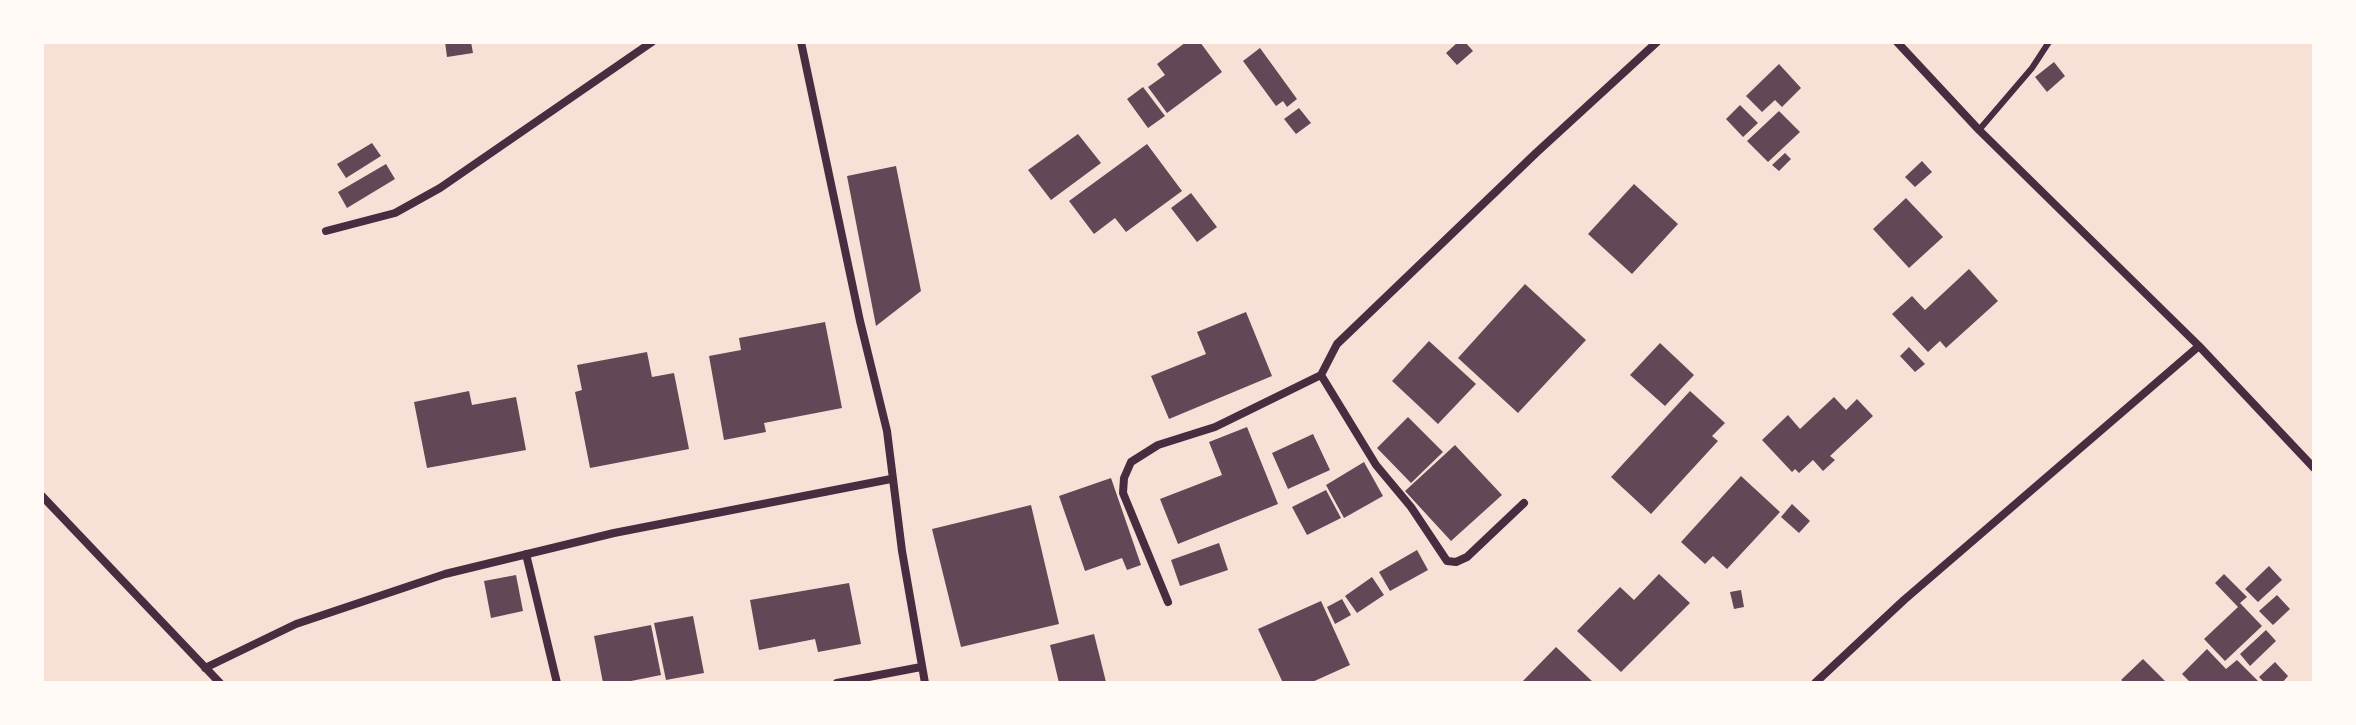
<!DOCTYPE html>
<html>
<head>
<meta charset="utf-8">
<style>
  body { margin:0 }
  #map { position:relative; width:2356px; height:725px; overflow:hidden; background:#f7e1d7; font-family:"Fira Sans",sans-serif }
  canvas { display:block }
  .frame { position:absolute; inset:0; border:44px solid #fffaf5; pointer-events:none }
</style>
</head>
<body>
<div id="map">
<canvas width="2356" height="725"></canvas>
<div class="frame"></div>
</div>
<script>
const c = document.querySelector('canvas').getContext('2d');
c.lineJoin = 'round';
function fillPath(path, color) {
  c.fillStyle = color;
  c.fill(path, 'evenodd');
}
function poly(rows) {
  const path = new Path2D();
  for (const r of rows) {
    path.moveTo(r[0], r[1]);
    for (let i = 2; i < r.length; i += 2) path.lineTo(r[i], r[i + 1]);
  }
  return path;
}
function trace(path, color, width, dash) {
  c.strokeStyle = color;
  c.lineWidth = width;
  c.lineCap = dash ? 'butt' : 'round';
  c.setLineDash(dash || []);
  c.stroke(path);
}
fillPath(poly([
  [445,42,471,42,473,53,447,57],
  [1186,42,1200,42,1222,72,1167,113,1148,87,1165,75,1157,64],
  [1458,42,1465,42,1473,51,1457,65,1446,53],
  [1260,48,1297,99,1287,107,1283,101,1276,106,1243,61],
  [2054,62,2065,76,2047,92,2035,77],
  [1779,64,1801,88,1782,107,1775,100,1762,112,1746,96],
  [1143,87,1165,116,1148,128,1127,99],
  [1740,105,1758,123,1743,137,1726,119],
  [1299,108,1311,123,1296,134,1284,119],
  [1779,111,1800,132,1768,162,1747,141],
  [1078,134,1101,163,1051,200,1028,170],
  [372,143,381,156,346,178,337,164],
  [1147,144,1182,191,1126,232,1115,218,1094,234,1069,201],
  [1785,153,1791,159,1779,171,1772,165],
  [1922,161,1932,172,1915,187,1905,177],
  [386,164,395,179,347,208,338,192],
  [896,166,921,291,876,326,847,176],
  [1634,184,1678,224,1632,274,1588,234],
  [1191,193,1217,227,1197,242,1171,208],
  [1906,198,1943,237,1909,268,1873,229],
  [1969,269,1998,301,1946,348,1940,341,1928,352,1892,314,1912,296,1925,310],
  [1525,284,1586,340,1518,413,1458,358],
  [1246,312,1272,376,1169,419,1151,376,1206,354,1197,332],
  [825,322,842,408,764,423,766,432,724,440,709,356,741,350,739,338],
  [1429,341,1476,384,1438,424,1392,381],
  [1660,343,1694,375,1665,406,1630,375],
  [1909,347,1925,364,1915,372,1900,356],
  [647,352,652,377,674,373,689,449,590,468,575,392,582,390,577,365],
  [469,391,472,405,516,397,526,450,427,468,414,402],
  [1690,391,1725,423,1712,436,1718,441,1651,514,1611,477],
  [1834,397,1846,410,1857,399,1873,416,1830,456,1835,460,1823,471,1813,460,1799,473,1795,469,1792,472,1762,440,1788,415,1800,429],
  [1408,417,1443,452,1411,483,1377,448],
  [1247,427,1278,504,1178,544,1160,499,1222,475,1209,442],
  [1313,434,1330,470,1288,489,1272,453],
  [1455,445,1502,495,1451,541,1405,491],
  [1364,462,1383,496,1344,518,1326,485],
  [1741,476,1780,512,1727,569,1713,556,1705,564,1681,542],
  [1111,478,1141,565,1127,570,1122,558,1085,571,1059,496],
  [1326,490,1341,518,1307,535,1292,507],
  [1792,504,1810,521,1799,533,1781,517],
  [1031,505,1059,624,961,647,932,529],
  [1219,543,1228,570,1180,586,1171,560],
  [1417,550,1428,570,1390,591,1379,572],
  [2269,566,2282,580,2258,602,2245,589],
  [1659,574,1690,603,1621,672,1577,631,1620,587,1634,600],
  [2224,574,2247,597,2240,603,2262,626,2225,661,2204,639,2238,607,2215,583],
  [516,575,523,611,491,618,484,581],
  [1372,577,1384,595,1357,613,1345,596],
  [849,583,861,644,818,652,815,639,759,650,750,600],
  [1741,590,1744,607,1734,609,1730,592],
  [2277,595,2290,609,2273,625,2259,611],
  [1342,599,1351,615,1335,624,1327,607],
  [1321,601,1350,665,1310,683,1283,683,1258,629],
  [693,616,704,673,666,680,654,623],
  [651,625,661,675,621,683,603,683,594,636],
  [2266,630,2276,641,2250,666,2240,654],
  [1094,634,1106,682,1059,683,1050,645],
  [1556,647,1594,683,1521,683],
  [2207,649,2226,669,2237,660,2260,683,2191,683,2182,674],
  [2143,659,2167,683,2125,683,2121,680],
  [2275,662,2288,676,2282,683,2265,683,2259,677]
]), '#644757');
trace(poly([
  [1979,130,2032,68,2049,42]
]), '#4a2c40', 6);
trace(poly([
  [801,42,860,321,887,431,902,551,925,683],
  [1897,42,1979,130,2199,346,2314,468],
  [326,231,395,213,440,188,652,42],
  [1321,375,1376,465,1411,507,1447,561,1456,562,1467,557,1524,503],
  [42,496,220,683],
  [526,554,557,683],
  [1168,602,1123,493,1124,478,1131,462,1158,445,1215,427,1321,375,1337,344,1536,153,1657,42],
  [205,668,296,624,445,574,614,533,891,479],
  [837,683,921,667],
  [1815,683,1904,600,2199,346]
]), '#4a2c40', 8);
</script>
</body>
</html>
